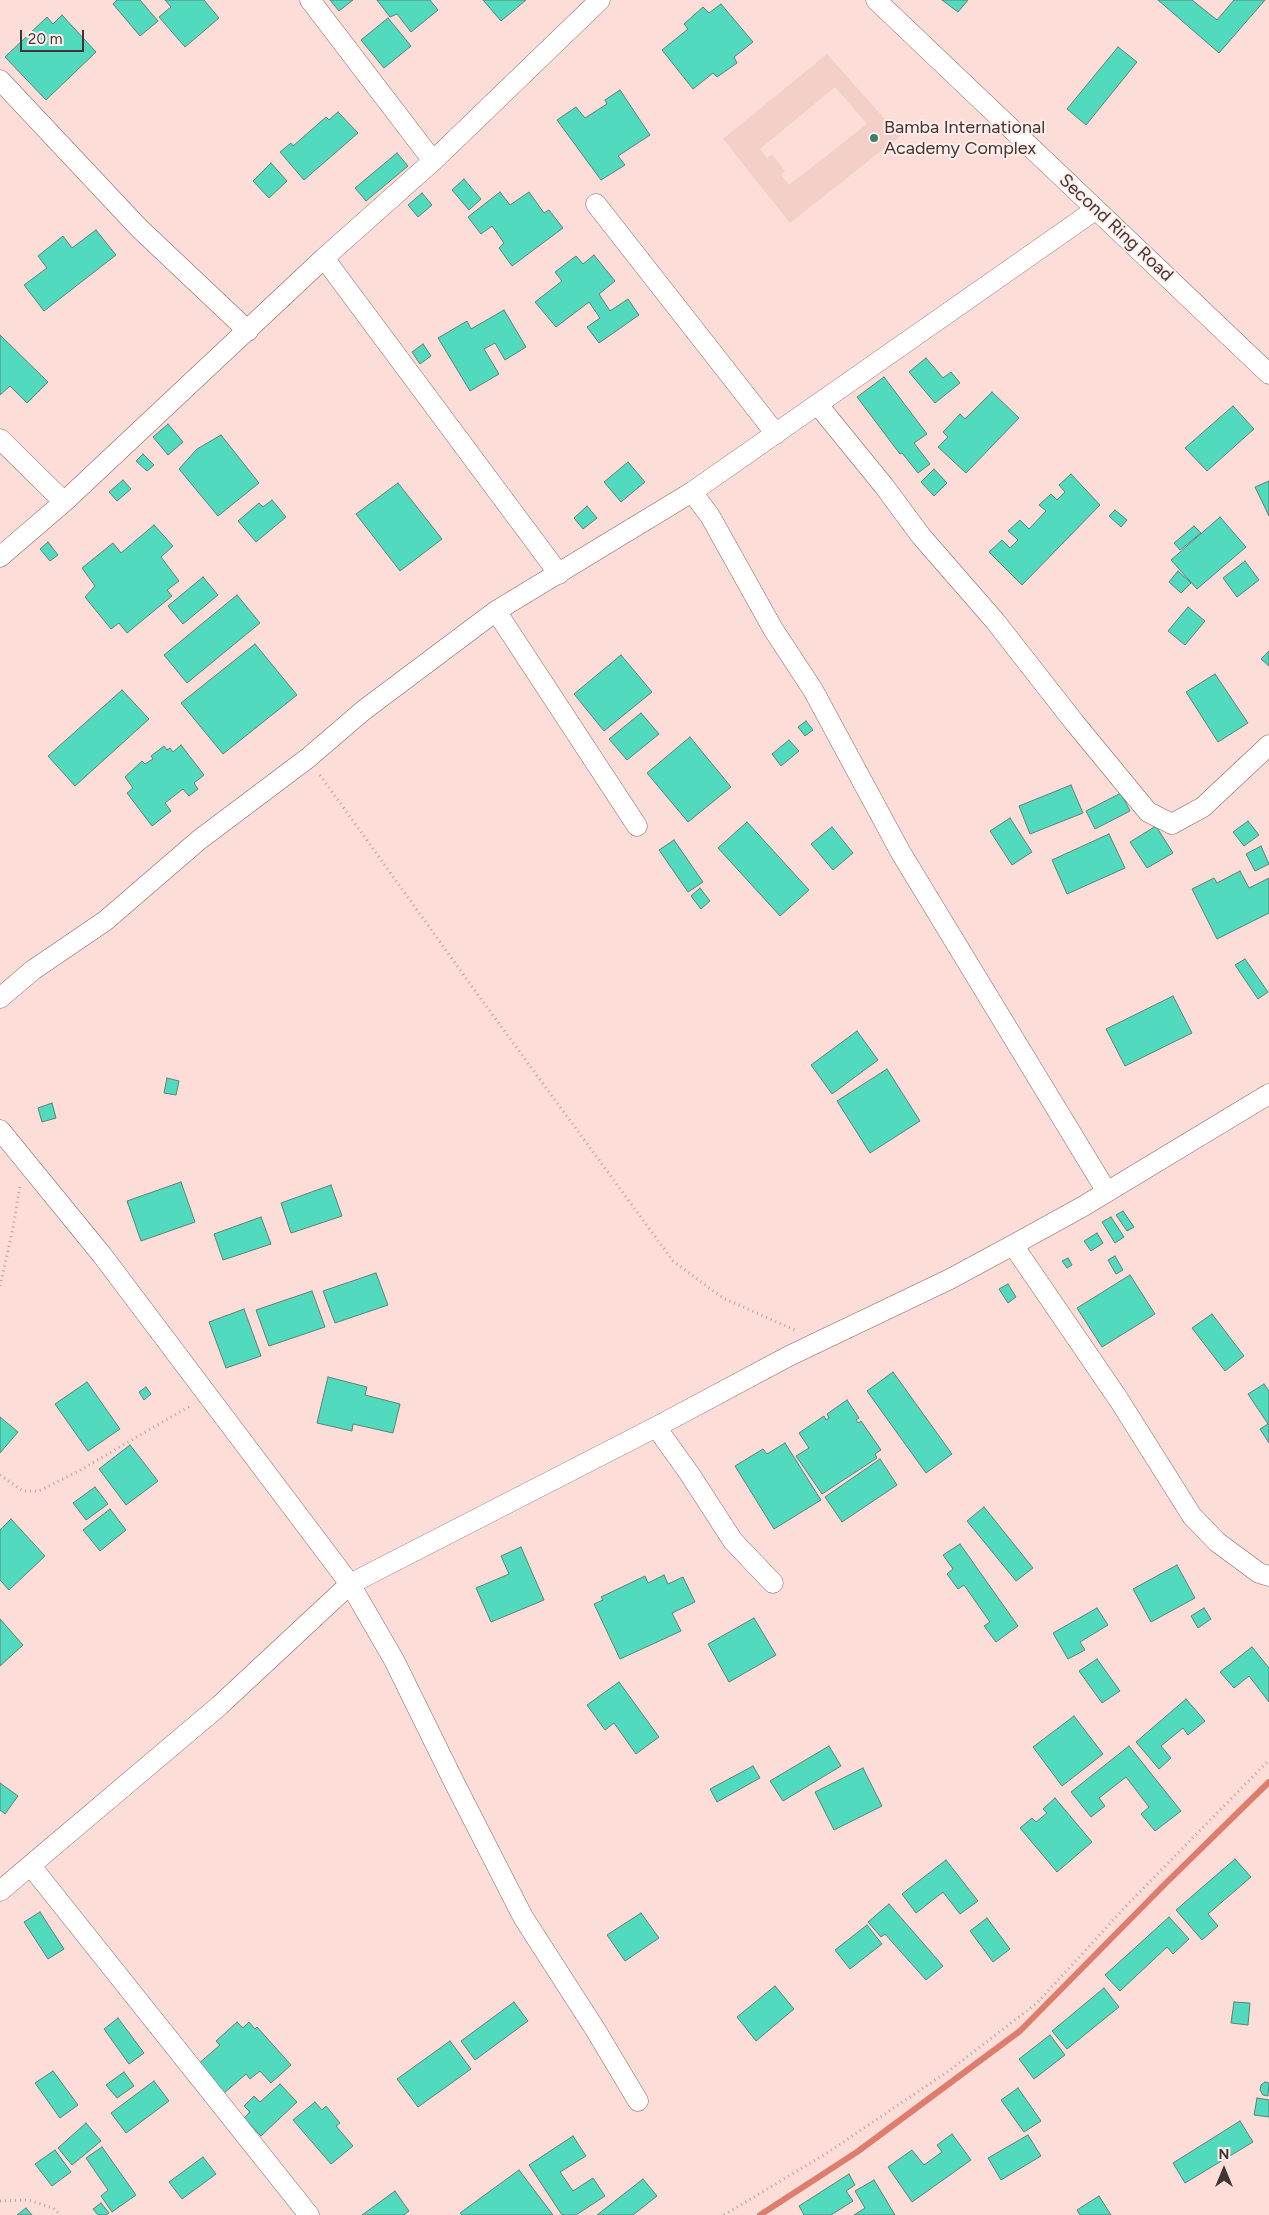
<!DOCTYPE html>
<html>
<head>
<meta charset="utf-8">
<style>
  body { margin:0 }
  #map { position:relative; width:1269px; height:2215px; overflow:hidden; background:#fcddd8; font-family:Figtree,sans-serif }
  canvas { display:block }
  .north { position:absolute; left:1199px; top:2145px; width:50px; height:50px; -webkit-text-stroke:4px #feefec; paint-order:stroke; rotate:0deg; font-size:14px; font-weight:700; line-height:20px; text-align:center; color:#433432 }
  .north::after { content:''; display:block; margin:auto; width:18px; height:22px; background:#433432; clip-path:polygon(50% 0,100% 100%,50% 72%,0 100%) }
  .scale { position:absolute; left:20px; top:30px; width:64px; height:22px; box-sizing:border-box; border:2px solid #433432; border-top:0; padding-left:6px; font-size:15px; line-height:18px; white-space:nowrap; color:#433432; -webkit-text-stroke:4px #feefec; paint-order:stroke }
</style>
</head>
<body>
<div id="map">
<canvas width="1269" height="2215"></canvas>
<div class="north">N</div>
<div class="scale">20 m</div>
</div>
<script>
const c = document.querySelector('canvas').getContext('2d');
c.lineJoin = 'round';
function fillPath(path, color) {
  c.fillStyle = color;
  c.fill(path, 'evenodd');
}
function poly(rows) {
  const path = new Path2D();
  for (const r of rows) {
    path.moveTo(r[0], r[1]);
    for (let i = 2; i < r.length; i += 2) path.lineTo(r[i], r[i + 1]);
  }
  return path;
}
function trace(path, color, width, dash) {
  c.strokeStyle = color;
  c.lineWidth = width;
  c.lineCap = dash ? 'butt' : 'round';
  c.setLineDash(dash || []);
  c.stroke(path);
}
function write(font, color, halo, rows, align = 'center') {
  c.font = font + ' Figtree,sans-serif';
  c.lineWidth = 4;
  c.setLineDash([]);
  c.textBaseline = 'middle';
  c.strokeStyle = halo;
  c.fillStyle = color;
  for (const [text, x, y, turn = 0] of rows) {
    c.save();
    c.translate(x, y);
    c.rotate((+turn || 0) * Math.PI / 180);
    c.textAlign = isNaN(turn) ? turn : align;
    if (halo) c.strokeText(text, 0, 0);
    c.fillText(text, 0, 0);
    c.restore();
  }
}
fillPath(poly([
  [827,54,900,136,790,223,723,139],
  [835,87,867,124,789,185,781,175,785,171,772,154,767,158,760,149]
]), '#f3cfc8');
trace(poly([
  [760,2215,857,2152,1020,2031,1165,1884,1269,1782]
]), '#de7c6d', 6);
const building = poly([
  [117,0,140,0,158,21,140,36,113,4,117,0],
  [165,0,204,0,219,18,185,47,159,17,171,7,165,0],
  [330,0,353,0,339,11,330,0],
  [377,0,430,0,438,10,411,32,397,14,390,17,377,0],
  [483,0,526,0,501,21,483,0],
  [942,0,968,0,958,12,942,0],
  [1158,0,1192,0,1217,20,1234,0,1265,0,1219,53,1158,0],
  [721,4,753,42,734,57,737,63,717,77,713,73,693,89,662,50,688,29,684,24,703,7,709,13,721,4],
  [62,15,96,52,46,100,5,57,47,17,53,24,62,15],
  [388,18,411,46,384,68,361,40,388,18],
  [1118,47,1137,62,1086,125,1067,109,1118,47],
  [620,90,650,135,618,156,625,165,601,180,557,120,576,107,585,118,607,104,605,100,620,90],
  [338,112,358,133,304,180,280,152,291,143,293,146,326,117,329,120,338,112],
  [397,153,408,166,366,201,355,188,397,153],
  [271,163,287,181,269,198,253,181,271,163],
  [464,179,481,199,469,210,452,190,464,179],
  [500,192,510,205,529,192,544,213,549,210,563,228,512,266,499,248,504,243,492,226,481,234,468,217,500,192],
  [422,193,432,205,418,217,408,205,422,193],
  [96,230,116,255,44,311,24,285,47,268,38,256,63,236,72,248,96,230],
  [594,255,615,281,599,294,610,311,628,299,639,315,599,343,587,327,600,318,589,302,556,327,535,302,562,281,555,272,576,256,583,264,594,255],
  [504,310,526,347,505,360,495,343,484,349,499,374,470,391,438,338,467,321,471,329,504,310],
  [0,335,48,382,27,403,10,386,0,395,0,335],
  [423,344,431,356,420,364,412,352,423,344],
  [926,358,943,378,951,372,960,383,935,403,909,372,926,358],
  [884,377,927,434,914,443,930,464,918,473,902,453,900,454,857,397,884,377],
  [992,392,1019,418,966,473,938,447,948,437,943,432,960,414,965,419,992,392],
  [1233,406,1254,429,1207,471,1185,448,1233,406],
  [168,424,183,442,168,455,153,437,168,424],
  [221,435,259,483,218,516,179,469,197,449,221,435],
  [143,454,154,465,147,471,136,461,143,454],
  [628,462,645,482,621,502,604,482,628,462],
  [934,469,947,483,934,496,921,482,934,469],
  [1071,474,1100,505,1022,585,989,552,1002,540,1010,548,1018,540,1008,531,1020,520,1029,529,1046,511,1039,505,1051,494,1057,500,1065,492,1059,485,1071,474],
  [123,480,131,489,117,501,109,492,123,480],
  [1269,481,1269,516,1255,487,1269,481],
  [398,483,442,539,400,571,356,514,398,483],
  [272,500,286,517,256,542,238,521,259,503,263,507,272,500],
  [587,506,597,518,583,529,574,518,587,506],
  [1115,510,1127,520,1121,527,1109,516,1115,510],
  [1220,517,1246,547,1197,589,1171,560,1220,517],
  [154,525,173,546,161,557,179,581,167,590,172,596,127,633,119,623,111,629,85,597,95,586,82,568,113,543,121,553,154,525],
  [1194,526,1201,533,1180,550,1174,543,1194,526],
  [48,542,58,555,50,561,40,549,48,542],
  [1245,561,1259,580,1237,597,1223,578,1245,561],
  [1178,571,1191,583,1181,593,1169,582,1178,571],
  [203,577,218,595,183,624,168,606,203,577],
  [237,595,260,623,187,683,164,655,237,595],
  [1188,607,1205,621,1185,645,1168,631,1188,607],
  [255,644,297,695,223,754,181,703,255,644],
  [1269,651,1269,666,1261,659,1269,651],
  [621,655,652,692,604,731,574,694,621,655],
  [1215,674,1248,723,1218,742,1186,692,1215,674],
  [122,690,149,719,75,786,48,756,122,690],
  [641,713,659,734,627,760,609,739,641,713],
  [806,721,813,730,805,736,798,727,806,721],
  [690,737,731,787,688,822,647,773,690,737],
  [789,740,799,751,781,766,772,754,789,740],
  [181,745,204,775,194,783,198,789,189,796,183,789,165,803,171,811,152,826,127,793,133,788,125,777,142,761,145,764,153,759,151,756,164,746,167,750,170,748,173,752,181,745],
  [1071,785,1083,813,1030,834,1019,806,1071,785],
  [1121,793,1130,811,1095,829,1086,811,1121,793],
  [1010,818,1032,852,1012,865,990,831,1010,818],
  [1248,821,1259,835,1244,846,1233,832,1248,821],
  [747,822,809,890,780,916,718,848,747,822],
  [1156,826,1173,853,1147,868,1130,842,1156,826],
  [832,827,853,853,833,870,811,844,832,827],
  [1109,834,1125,868,1067,894,1052,860,1109,834],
  [674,840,703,882,688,892,659,850,674,840],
  [1261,846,1269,864,1255,871,1246,854,1261,846],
  [1240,871,1249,888,1269,878,1269,913,1217,939,1192,889,1214,878,1217,883,1240,871],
  [700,888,710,901,701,909,691,896,700,888],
  [1245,959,1268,992,1258,999,1235,965,1245,959],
  [1173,996,1192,1033,1125,1066,1106,1029,1173,996],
  [857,1031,878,1060,832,1094,811,1065,857,1031],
  [887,1069,920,1121,870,1153,837,1101,887,1069],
  [167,1078,179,1081,176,1095,164,1093,167,1078],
  [52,1103,56,1118,42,1122,38,1108,52,1103],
  [181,1182,195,1222,141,1241,127,1201,181,1182],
  [331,1185,342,1216,291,1233,281,1203,331,1185],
  [1123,1211,1134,1227,1127,1231,1116,1215,1123,1211],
  [261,1217,271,1244,223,1260,214,1234,261,1217],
  [1111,1217,1124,1237,1115,1243,1102,1222,1111,1217],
  [1097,1233,1103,1243,1091,1251,1084,1241,1097,1233],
  [1115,1256,1123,1270,1116,1274,1108,1260,1115,1256],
  [1068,1258,1072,1265,1067,1268,1062,1261,1068,1258],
  [376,1273,388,1305,335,1323,323,1291,376,1273],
  [1130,1275,1155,1314,1102,1347,1077,1308,1130,1275],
  [1008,1284,1016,1297,1008,1303,999,1289,1008,1284],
  [312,1291,325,1327,269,1346,256,1310,312,1291],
  [244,1309,261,1356,226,1368,209,1322,244,1309],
  [1212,1314,1244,1356,1225,1371,1192,1328,1212,1314],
  [893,1372,952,1454,926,1473,867,1391,893,1372],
  [328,1377,367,1387,365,1395,400,1404,393,1433,353,1424,352,1431,317,1423,328,1377],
  [87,1382,120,1429,88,1451,55,1404,87,1382],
  [1264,1384,1269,1391,1269,1443,1260,1429,1268,1424,1248,1394,1264,1384],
  [146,1387,151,1394,144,1400,139,1392,146,1387],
  [847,1400,859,1418,856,1420,858,1423,861,1421,881,1450,875,1454,877,1458,822,1494,796,1456,809,1448,799,1433,824,1416,826,1420,829,1418,827,1414,847,1400],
  [0,1417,18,1432,0,1453,0,1417],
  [785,1443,821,1500,774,1529,735,1466,763,1449,767,1454,785,1443],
  [130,1445,158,1481,126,1505,99,1469,130,1445],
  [880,1459,897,1485,842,1522,825,1497,880,1459],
  [95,1487,108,1504,86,1520,73,1503,95,1487],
  [984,1507,1033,1568,1016,1581,967,1521,984,1507],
  [110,1509,126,1530,100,1551,83,1530,110,1509],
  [11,1519,45,1556,9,1590,0,1580,0,1530,11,1519],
  [960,1544,1018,1626,996,1642,984,1626,990,1622,964,1585,958,1589,947,1574,953,1569,943,1555,960,1544],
  [521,1547,544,1600,491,1622,476,1588,509,1574,501,1556,521,1547],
  [1177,1565,1195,1598,1151,1622,1133,1589,1177,1565],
  [664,1575,668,1584,683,1577,695,1602,672,1613,681,1631,620,1659,594,1604,603,1600,601,1597,645,1576,648,1583,664,1575],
  [1097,1608,1108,1625,1080,1642,1085,1650,1068,1659,1053,1633,1097,1608],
  [1204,1608,1211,1619,1198,1628,1191,1616,1204,1608],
  [754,1618,776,1655,729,1682,708,1644,754,1618],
  [0,1619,23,1645,0,1666,0,1619],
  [1252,1647,1269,1668,1269,1702,1249,1676,1234,1688,1220,1672,1252,1647],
  [1097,1659,1120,1691,1102,1703,1079,1671,1097,1659],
  [619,1682,659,1737,636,1754,614,1723,605,1730,587,1705,619,1682],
  [1186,1699,1205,1721,1188,1735,1183,1728,1161,1746,1171,1758,1159,1769,1136,1742,1186,1699],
  [1074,1716,1103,1754,1062,1786,1033,1747,1074,1716],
  [829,1746,841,1766,783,1801,770,1781,829,1746],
  [1129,1746,1181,1811,1155,1831,1141,1814,1149,1807,1126,1777,1099,1798,1105,1806,1091,1817,1071,1792,1129,1746],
  [753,1766,760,1778,717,1802,710,1789,753,1766],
  [863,1768,882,1806,834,1830,815,1792,863,1768],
  [0,1783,18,1796,5,1814,0,1810,0,1783],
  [1055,1798,1092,1842,1057,1872,1020,1828,1032,1818,1036,1822,1047,1813,1043,1809,1055,1798],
  [1235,1859,1251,1877,1208,1914,1218,1926,1202,1940,1176,1910,1235,1859],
  [946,1860,978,1901,960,1914,943,1892,916,1913,902,1894,946,1860],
  [889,1904,943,1966,926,1980,885,1934,881,1937,868,1922,889,1904],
  [40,1912,64,1949,48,1959,24,1922,40,1912],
  [641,1913,659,1938,625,1961,607,1935,641,1913],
  [1169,1917,1189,1939,1173,1954,1167,1947,1120,1991,1105,1975,1169,1917],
  [987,1918,1010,1949,993,1962,970,1931,987,1918],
  [867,1925,882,1944,850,1969,835,1950,867,1925],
  [775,1986,794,2009,756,2041,737,2017,775,1986],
  [1104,1988,1119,2007,1067,2049,1052,2031,1104,1988],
  [514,2002,528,2021,475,2060,461,2041,514,2002],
  [1234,2002,1250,2003,1248,2025,1231,2023,1234,2002],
  [118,2018,144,2053,129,2064,104,2029,118,2018],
  [237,2022,243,2028,249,2022,255,2029,257,2027,291,2065,271,2083,260,2071,250,2079,246,2074,223,2094,197,2065,220,2045,216,2041,237,2022],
  [1050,2035,1065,2055,1034,2079,1019,2059,1050,2035],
  [450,2041,471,2069,418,2107,397,2079,450,2041],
  [53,2071,78,2105,60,2118,35,2083,53,2071],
  [124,2072,134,2086,117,2098,106,2085,124,2072],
  [154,2081,169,2101,126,2133,111,2113,154,2081],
  [1265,2082,1269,2083,1268,2096,1263,2095,1260,2090,1261,2085,1265,2082],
  [280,2084,297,2102,261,2136,244,2118,250,2112,244,2106,254,2096,260,2102,280,2084],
  [1018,2088,1041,2121,1024,2132,1001,2100,1018,2088],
  [1257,2098,1269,2100,1269,2117,1254,2115,1257,2098],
  [315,2102,322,2110,326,2106,340,2123,336,2126,353,2146,331,2164,293,2120,315,2102],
  [1240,2121,1253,2142,1185,2183,1173,2163,1240,2121],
  [86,2123,101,2141,72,2165,58,2148,86,2123],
  [952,2134,971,2160,912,2202,888,2167,912,2150,924,2165,942,2152,937,2145,952,2134],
  [1028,2135,1041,2156,1001,2180,988,2158,1028,2135],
  [573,2136,586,2156,560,2172,573,2191,593,2178,605,2196,576,2215,562,2215,529,2165,573,2136],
  [102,2147,136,2195,112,2212,101,2196,108,2190,86,2158,102,2147],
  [55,2150,71,2172,52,2186,35,2164,55,2150],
  [203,2157,216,2174,182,2199,169,2182,203,2157],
  [519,2170,553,2215,462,2215,460,2213,519,2170],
  [849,2174,855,2185,846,2191,853,2201,831,2215,804,2215,799,2206,849,2174],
  [643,2179,657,2196,633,2215,597,2215,643,2179],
  [874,2180,895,2215,854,2215,865,2208,855,2191,874,2180],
  [395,2191,409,2211,404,2215,362,2215,395,2191],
  [1099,2196,1111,2215,1080,2215,1077,2210,1099,2196],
  [101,2203,109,2213,106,2215,98,2215,93,2209,101,2203],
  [26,2208,32,2215,17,2215,26,2208]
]);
fillPath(building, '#52dabe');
trace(building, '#5d8178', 1);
const minor = poly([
  [310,0,433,161],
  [876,0,1269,374],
  [0,80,139,228,248,331],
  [596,204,776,434],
  [324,258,559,574],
  [818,405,884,486,921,536,995,621,1074,722,1148,812,1172,824,1203,807,1269,745],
  [0,439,64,502],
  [692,492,710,516,773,629,813,690,901,853,1107,1192],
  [0,557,64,502,324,258,433,161,600,0],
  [496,611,637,826],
  [0,998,33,970,105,921,199,840,308,758,364,710,496,611,692,492,1095,210],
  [0,1130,102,1255,350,1584,394,1660,454,1782,523,1917,595,2029,638,2101],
  [1013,1245,1119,1400,1192,1516,1217,1542,1259,1573,1269,1576],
  [656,1427,689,1473,733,1541,773,1583],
  [31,1866,309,2215],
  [0,1891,219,1706,350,1584,656,1427,789,1356,950,1279,1013,1245,1082,1207,1269,1094]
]);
trace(minor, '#876661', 21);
trace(poly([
  [320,775,481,999,673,1261,723,1298,797,1331],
  [0,1286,12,1233,20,1186],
  [0,1475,23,1491,39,1491,77,1472,190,1406],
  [0,2201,28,2200,53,2208,60,2215],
  [724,2215,827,2153,950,2070,1037,2003,1128,1904,1269,1760]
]), '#bca39f', 3, [1, 4]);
trace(minor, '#fff', 20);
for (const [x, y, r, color] of [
  [874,138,5,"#3c7e6f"]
]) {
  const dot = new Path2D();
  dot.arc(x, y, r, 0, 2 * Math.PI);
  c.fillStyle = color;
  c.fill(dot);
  trace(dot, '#feefec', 2);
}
write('18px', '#433432', '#feefec', [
  ["Bamba International",884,128],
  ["Academy Complex",884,149]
], 'left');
write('18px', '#433432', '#feefec', [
  ["Second Ring Road",1116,228,43]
]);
</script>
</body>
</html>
